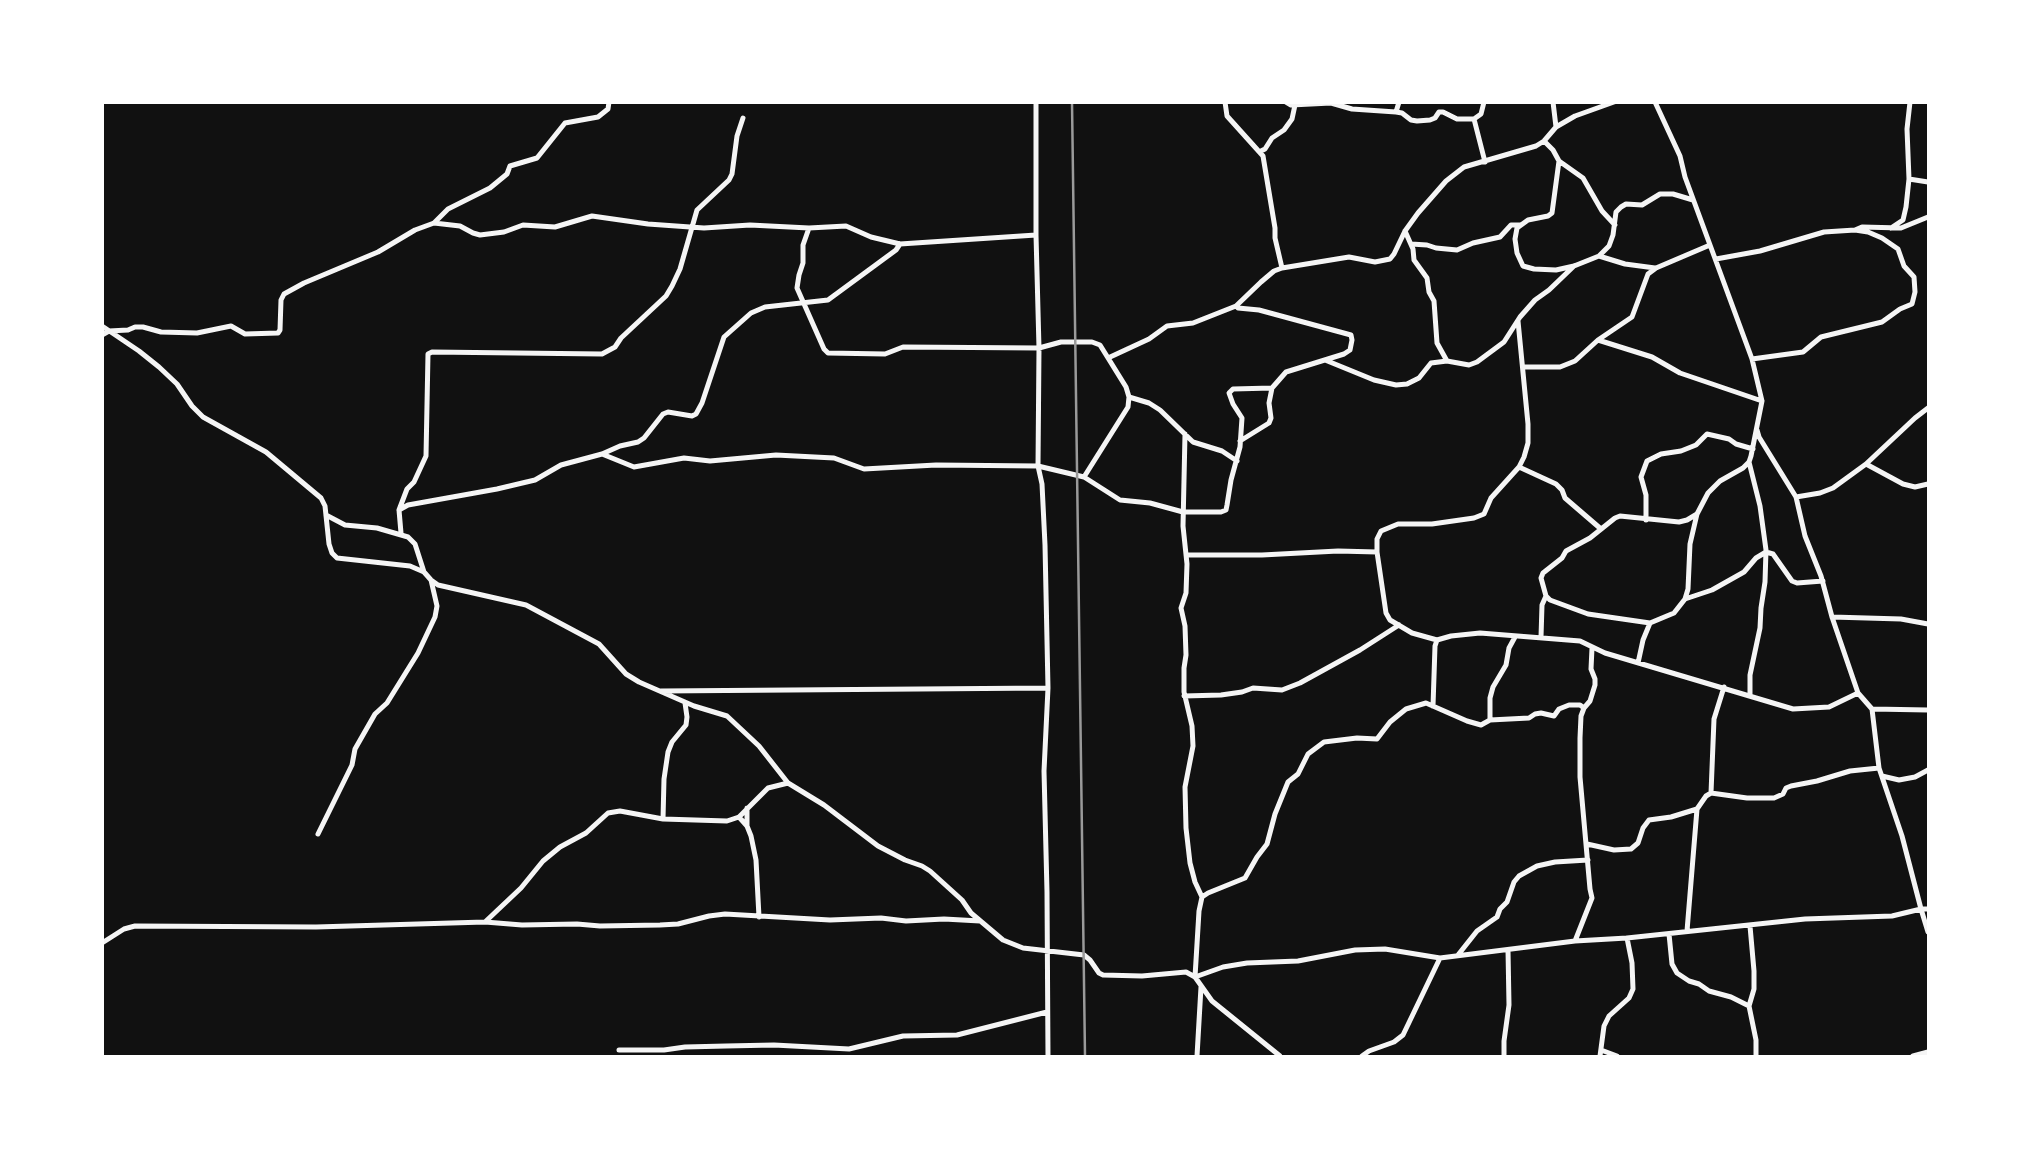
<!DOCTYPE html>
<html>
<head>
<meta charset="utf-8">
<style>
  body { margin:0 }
  #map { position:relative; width:2031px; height:1159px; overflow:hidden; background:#111; font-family:Helvetica,sans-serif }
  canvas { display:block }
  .frame { position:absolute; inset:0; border:104px solid #fff; pointer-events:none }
</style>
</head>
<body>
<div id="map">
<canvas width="2031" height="1159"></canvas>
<div class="frame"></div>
</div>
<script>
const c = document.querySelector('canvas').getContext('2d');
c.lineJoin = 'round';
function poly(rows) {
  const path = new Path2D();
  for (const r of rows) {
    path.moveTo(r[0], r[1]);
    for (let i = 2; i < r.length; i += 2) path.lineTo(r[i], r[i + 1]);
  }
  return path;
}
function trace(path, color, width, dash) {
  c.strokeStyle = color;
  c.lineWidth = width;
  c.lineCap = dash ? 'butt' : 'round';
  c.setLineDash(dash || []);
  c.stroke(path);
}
trace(poly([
  [1036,102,1036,235,1039,348,1038,466,1042,484,1045,545,1048,688,1044,771,1047,892,1048,1056],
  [1225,102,1227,116,1263,156,1275,228,1275,238,1282,268],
  [1286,102,1291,105,1331,103,1352,109,1396,112,1402,113,1411,120,1417,121,1430,120,1435,118,1439,112,1443,112,1457,119,1474,119,1481,114,1484,102],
  [1553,102,1556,127],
  [1396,112,1399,102],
  [1474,119,1485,162],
  [1544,141,1553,150,1559,161,1552,213,1548,216,1528,220,1517,228,1515,239,1517,253,1523,266,1534,269,1556,270,1574,266,1599,256,1609,246,1613,235,1616,212,1621,207,1626,204,1642,205,1660,194,1673,194,1693,200],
  [1261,151,1265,149,1272,138,1284,130,1292,119,1295,105],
  [1559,161,1583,178,1602,211,1615,225],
  [1909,179,1928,182],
  [434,223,448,209,490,188,507,174,510,166,537,158,565,123,598,117,608,109,609,102],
  [809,228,803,245,803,263,799,275,797,288,824,349,828,353,885,354,903,347,1039,348,1061,342,1092,342,1100,345,1126,387,1129,397,1128,407,1084,477],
  [1891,228,1903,220,1906,207,1909,179,1907,129,1910,102],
  [1405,231,1413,249,1414,260,1427,278,1429,292,1434,301,1437,343,1447,361],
  [1411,244,1427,245,1436,248,1457,250,1473,243,1500,237,1511,225,1520,225],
  [1599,256,1625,264,1655,268],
  [1716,259,1760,251,1824,232,1855,230,1862,227,1901,228,1928,217],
  [1236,306,1238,308,1259,310,1351,335,1352,340,1350,350,1344,354,1286,372,1272,388,1269,403,1271,418,1269,423,1240,441],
  [1518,321,1528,424,1528,443,1524,457,1519,467,1491,498,1484,514,1474,518,1432,524,1398,524,1381,531,1377,539,1377,552,1386,613,1390,620,1412,633,1437,640,1451,636,1480,633,1580,641,1605,653,1793,709,1829,707,1858,693],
  [102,326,139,351,159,367,177,384,192,406,203,417,266,452,321,498,325,506,329,544,332,553,337,558,410,566,424,572,431,580,438,585,526,605,599,644,626,674,639,682,694,706,727,716,759,746,788,783,824,805,878,846,905,860,922,866,930,871,962,900,971,913,1003,940,1023,948,1084,955,1090,960,1099,973,1103,975,1142,976,1186,972,1195,977,1212,1001,1280,1056],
  [102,335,109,331,128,330,135,327,143,327,161,332,197,333,231,326,245,334,278,333,280,330,281,300,284,294,304,283,378,252,415,230,434,223,460,226,473,233,480,235,504,232,523,225,555,227,592,216,648,224,704,228,750,225,809,228,846,226,871,237,900,244,1036,235],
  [1598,340,1652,357,1680,373,1762,401],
  [1108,358,1149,339,1167,326,1193,323,1236,306,1261,282,1274,271,1282,268,1349,257,1375,262,1390,259,1394,254,1405,231,1418,213,1446,181,1464,167,1536,146,1544,141,1556,127,1575,116,1614,102],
  [1752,359,1803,352,1821,337,1882,322,1900,309,1912,304,1915,292,1914,277,1904,266,1898,249,1882,238,1868,232,1855,230],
  [1325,360,1374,380,1396,385,1407,384,1419,378,1431,363,1447,361,1469,365,1477,362,1504,342,1520,317,1535,300,1549,290,1574,266],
  [1523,367,1560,367,1575,361,1598,340,1632,317,1648,274,1656,268,1710,245],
  [1129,397,1149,403,1160,410,1193,442,1222,451,1237,461],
  [1757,430,1759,437,1796,497,1805,536,1821,576,1832,617,1858,693,1872,709,1879,768,1902,836,1921,909,1928,932],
  [1185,434,1183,526,1187,564,1186,593,1181,608,1185,626,1186,655,1184,668,1184,692,1192,726,1193,746,1185,787,1186,828,1190,863,1195,882,1202,897],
  [602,454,634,467,684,458,710,461,776,455,834,458,864,469,936,465,1038,466,1084,477,1120,500,1150,503,1183,512,1221,512,1226,510,1227,505,1231,480,1240,447,1242,418,1233,404,1229,393,1233,389,1272,388],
  [1749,462,1760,506,1766,550,1765,582,1761,608,1760,628,1750,675,1750,696],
  [1866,464,1915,418,1928,408],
  [1519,467,1556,484,1562,490,1565,498,1601,529],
  [1796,497,1820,493,1833,488,1866,464,1903,484,1915,487,1928,484],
  [399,510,407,489,414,482,426,456,428,354,432,352,602,354,615,347,621,338,666,296,672,286,680,269,697,210,729,180,732,174,737,136,743,118],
  [326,515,345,525,377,528,408,537,415,544,424,572],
  [1646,520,1646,495,1641,477,1647,461,1661,454,1681,451,1696,445,1707,434,1729,439,1736,444,1753,449],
  [401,533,399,510,408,505,497,489,535,480,561,465,602,454,620,446,638,442,644,438,663,414,668,412,692,416,696,414,702,403,724,337,751,313,765,307,828,300,896,250,900,244],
  [1186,555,1262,555,1338,551,1377,552],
  [1685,599,1712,590,1744,572,1756,558,1766,552,1773,554,1792,581,1797,583,1823,581],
  [1832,617,1901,619,1928,624],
  [1650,623,1588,614,1550,600,1546,596,1541,578,1543,573,1562,558,1566,551,1590,538,1615,518,1620,516,1679,522,1687,520,1697,514],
  [1541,637,1542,605,1546,596],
  [1638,663,1643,640,1650,623,1674,613,1685,599,1688,589,1690,544,1697,514,1708,493,1720,481,1743,468,1749,462,1751,456,1762,401,1752,359,1685,177,1680,156,1655,102],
  [661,691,1048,688],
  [1184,696,1221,695,1242,692,1253,688,1282,690,1300,683,1360,650,1399,625],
  [1433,706,1435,646,1437,640],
  [1872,709,1928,710],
  [1490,720,1490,698,1493,687,1506,665,1509,648,1515,637],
  [1882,776,1899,780,1915,777,1928,770],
  [1711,793,1714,719,1724,687],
  [739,817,747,826,751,836,756,860,759,917],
  [663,819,664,779,668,752,672,742,686,725,687,717,685,703],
  [747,825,747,808],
  [318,834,352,765,355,749,375,714,387,703,418,653,435,617,437,606,431,580],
  [1587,844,1614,850,1631,849,1638,843,1643,828,1649,820,1671,817,1697,809],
  [485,922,522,925,577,924,600,926,660,925,678,924,709,916,725,914,830,920,881,918,906,921,944,919,980,921],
  [1750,926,1754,971,1754,989,1749,1006,1756,1040,1756,1056],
  [1687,931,1697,809,1706,796,1711,793,1747,798,1774,798,1783,794,1786,788,1791,786,1817,781,1850,771,1879,768],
  [1669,934,1672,964,1677,973,1689,981,1699,984,1709,991,1731,997,1749,1006],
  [1575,941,1592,898,1590,889,1580,777,1580,738,1581,716,1584,708,1590,701,1595,685,1595,679,1591,669,1592,648],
  [102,943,124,929,135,926,316,927,485,922,521,888,543,861,560,847,586,833,608,813,620,811,663,819,727,821,739,817,768,788,788,783],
  [1458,955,1477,931,1497,917,1500,909,1507,902,1514,882,1519,876,1537,866,1555,862,1588,860],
  [1440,958,1385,949,1355,950,1298,961,1247,963,1223,967,1195,977,1199,911,1202,897,1208,893,1245,878,1257,857,1267,844,1275,814,1288,782,1298,774,1308,754,1324,742,1357,738,1377,739,1390,722,1406,709,1426,703,1467,721,1481,725,1490,720,1529,718,1535,714,1541,713,1554,716,1559,709,1569,705,1580,705,1584,708],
  [619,1050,664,1050,685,1047,726,1046,774,1045,849,1049,903,1036,957,1035,1047,1012],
  [1601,1050,1617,1056],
  [1197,1056,1201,987],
  [1362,1056,1369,1051,1394,1042,1403,1035,1440,958,1575,941,1627,938,1805,919,1892,916,1921,909,1928,909],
  [1504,1056,1504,1041,1509,1005,1508,950],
  [1600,1056,1604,1026,1609,1016,1629,998,1633,989,1632,963,1627,938],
  [1913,1056,1928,1052]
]), '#f5f5f5', 5);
trace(poly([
  [1072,102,1085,1056]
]), '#9a9a9a', 2.5);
</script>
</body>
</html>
